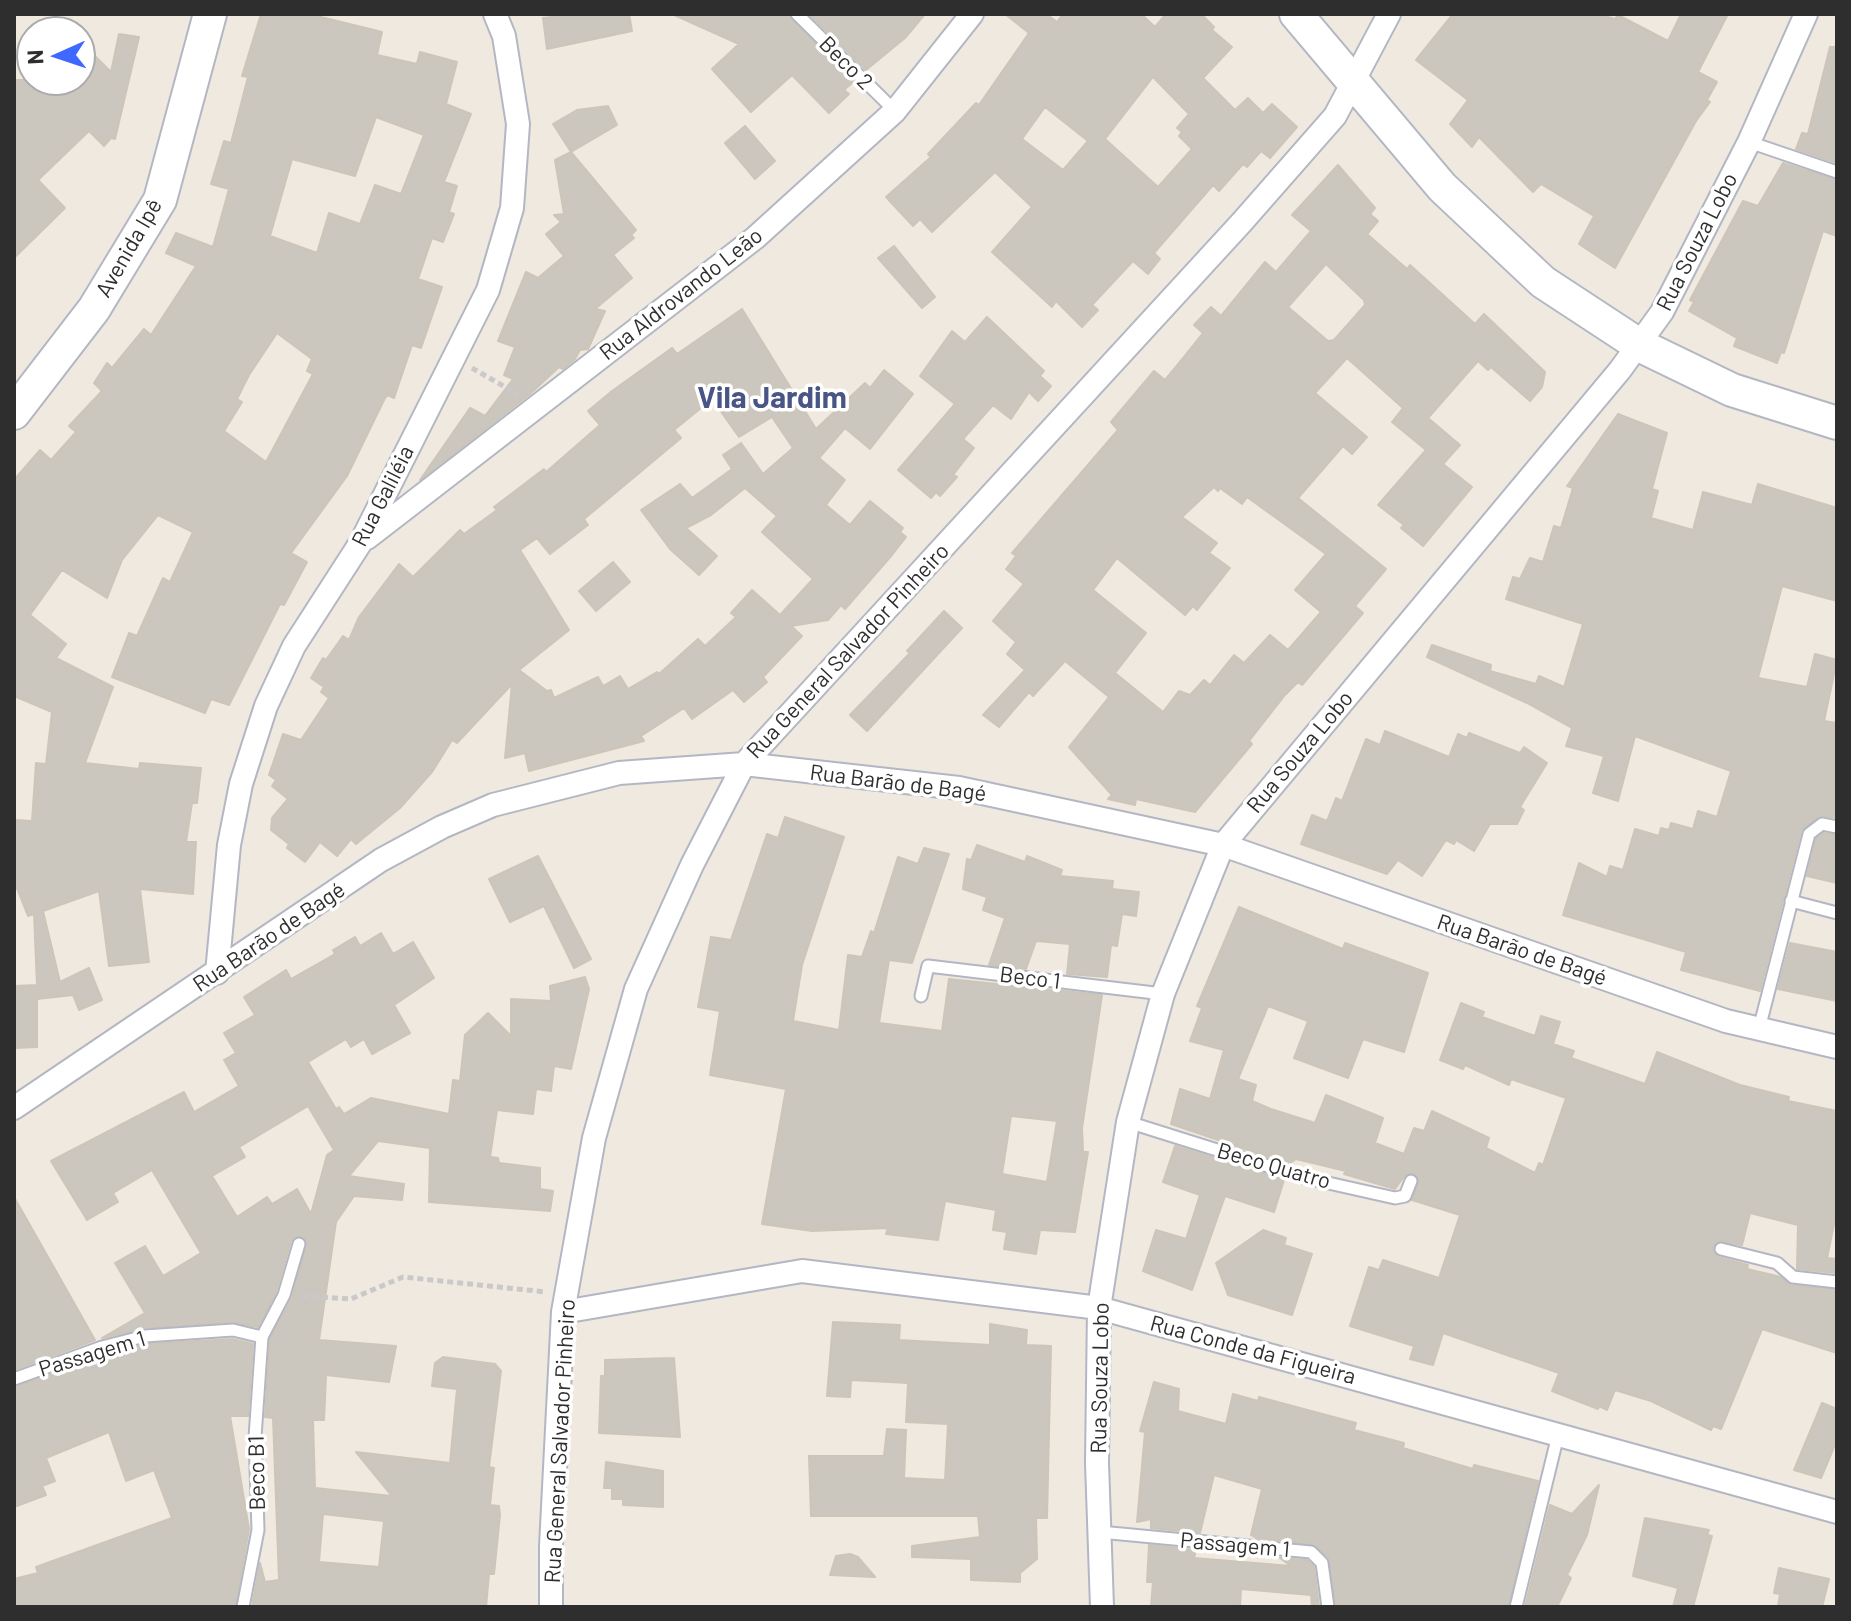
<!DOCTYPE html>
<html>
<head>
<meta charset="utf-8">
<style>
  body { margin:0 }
  #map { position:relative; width:1851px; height:1621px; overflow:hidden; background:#f0e9e0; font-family:Barlow,sans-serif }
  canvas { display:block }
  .frame { position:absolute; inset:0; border:16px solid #2e2e2e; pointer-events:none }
  .north { position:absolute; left:16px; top:16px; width:80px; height:80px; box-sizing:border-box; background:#fff; border:2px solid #ababab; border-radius:50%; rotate:267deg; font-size:22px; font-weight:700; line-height:32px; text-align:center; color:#2e2e2e }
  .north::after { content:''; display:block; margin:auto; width:28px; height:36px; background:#3e68ff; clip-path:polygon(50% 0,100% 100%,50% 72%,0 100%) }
</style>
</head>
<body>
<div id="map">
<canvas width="1851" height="1621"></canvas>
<div class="frame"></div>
<div class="north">N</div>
</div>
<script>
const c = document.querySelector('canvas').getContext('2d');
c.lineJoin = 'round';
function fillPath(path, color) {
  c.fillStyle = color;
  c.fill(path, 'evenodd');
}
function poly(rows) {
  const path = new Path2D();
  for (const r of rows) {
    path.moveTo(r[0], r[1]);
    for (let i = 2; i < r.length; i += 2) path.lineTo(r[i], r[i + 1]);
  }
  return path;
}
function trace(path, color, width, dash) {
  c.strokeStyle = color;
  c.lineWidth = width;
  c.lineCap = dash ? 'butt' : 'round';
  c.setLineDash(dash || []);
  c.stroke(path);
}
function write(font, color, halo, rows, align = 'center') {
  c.font = font + ' Barlow,sans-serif';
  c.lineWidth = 7;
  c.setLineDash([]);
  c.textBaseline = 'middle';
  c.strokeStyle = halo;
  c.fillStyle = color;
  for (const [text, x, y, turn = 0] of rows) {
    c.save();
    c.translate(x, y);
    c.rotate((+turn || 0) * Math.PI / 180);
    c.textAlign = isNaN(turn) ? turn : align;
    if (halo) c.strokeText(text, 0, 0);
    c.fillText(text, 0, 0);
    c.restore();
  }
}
const building = poly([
  [261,14,322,14,321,17,382,32,377,55,417,64,420,52,457,62,446,104,471,114,444,182,457,186,449,212,454,214,443,242,432,238,418,279,442,287,421,348,412,345,394,398,388,395,385,398,347,476,291,553,307,562,284,605,280,604,229,705,211,699,205,713,112,677,129,633,137,636,163,578,170,582,193,532,158,515,122,560,107,598,62,570,30,615,66,644,56,658,113,687,85,763,139,769,140,763,201,768,197,803,192,803,186,842,196,842,193,894,140,889,149,962,109,966,99,891,43,911,60,982,89,968,102,1000,79,1010,73,995,37,999,37,1047,14,1048,14,986,37,985,34,914,28,916,14,881,14,820,32,821,36,763,46,764,52,712,14,696,14,480,40,450,51,460,76,432,69,426,102,391,94,383,107,363,112,368,144,329,151,335,196,266,166,253,176,233,213,247,229,189,211,184,224,141,231,143,248,77,242,76,261,14],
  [376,117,424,135,401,194,375,185,360,224,329,213,317,253,270,236,292,159,355,176,376,117],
  [277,333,312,359,307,371,313,374,266,462,224,431,242,402,237,399,249,375,277,333],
  [578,14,629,14,632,31,547,49,543,18,578,14],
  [672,14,789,14,853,82,844,90,849,94,829,113,792,75,751,112,712,69,739,44,672,14],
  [809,14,925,14,905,38,866,70,809,14],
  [1005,14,1046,14,1057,22,1063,14,1141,14,1155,27,1166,14,1201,14,1214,27,1212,30,1232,47,1203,78,1235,110,1248,98,1263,113,1272,104,1297,127,1270,158,1261,151,1247,167,1243,164,1219,191,1213,185,1154,253,1160,259,1148,274,1133,261,1092,305,1098,310,1082,327,1056,301,1052,307,992,252,1032,207,995,172,932,232,920,219,913,226,886,197,931,157,928,154,976,103,979,105,1029,33,1005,14],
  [1153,77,1189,114,1177,128,1182,132,1179,136,1192,149,1158,187,1105,139,1153,77],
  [1045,107,1088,141,1063,170,1022,139,1045,107],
  [1453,14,1598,14,1615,19,1618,15,1668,41,1681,14,1728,14,1698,72,1717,82,1707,100,1710,102,1696,121,1615,268,1579,244,1594,216,1541,184,1533,192,1479,137,1472,147,1450,124,1468,100,1416,60,1453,14],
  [119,34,139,37,115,139,111,138,104,146,89,131,38,180,65,208,14,258,14,80,80,80,80,65,92,53,111,72,119,34],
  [1830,47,1837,47,1837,163,1796,149,1802,133,1808,134,1830,47],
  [608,106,617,125,571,152,553,124,577,110,608,106],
  [745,126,775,161,755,179,725,143,745,126],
  [571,152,636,230,631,235,634,238,613,255,632,278,595,309,605,311,588,349,580,350,575,359,563,369,559,367,530,394,420,480,470,408,485,416,513,379,504,375,515,347,498,341,526,272,538,278,564,256,546,234,561,222,554,215,564,214,555,160,571,152],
  [1783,163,1837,180,1837,236,1823,231,1784,353,1781,352,1777,363,1734,346,1737,338,1689,311,1694,302,1690,300,1743,201,1758,206,1783,163],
  [1338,165,1375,208,1370,214,1378,221,1367,234,1407,269,1410,265,1475,324,1484,314,1545,372,1542,387,1530,401,1491,367,1488,370,1478,361,1428,418,1460,445,1443,464,1472,487,1423,546,1401,528,1404,525,1378,505,1426,450,1392,422,1403,408,1347,358,1315,393,1367,437,1352,454,1343,446,1298,498,1386,569,1355,606,1363,613,1302,685,1298,682,1285,695,1249,741,1252,744,1195,812,1136,799,1135,805,1108,799,1112,795,1069,747,1109,697,1065,661,1033,696,1029,692,999,727,983,715,1025,670,1007,654,1016,642,993,621,1024,584,1006,569,1016,556,1012,553,1118,430,1111,422,1154,371,1165,380,1184,357,1203,333,1194,325,1211,307,1221,316,1265,262,1276,272,1311,231,1292,215,1338,165],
  [1326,264,1364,300,1365,305,1334,340,1328,341,1288,307,1326,264],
  [1214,487,1218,491,1220,488,1242,504,1247,497,1326,554,1295,590,1321,612,1288,650,1270,635,1244,663,1234,655,1210,685,1204,680,1190,695,1179,691,1163,712,1115,673,1146,633,1093,590,1117,558,1185,615,1193,606,1197,610,1230,568,1209,553,1217,543,1182,517,1214,487],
  [894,246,935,297,922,308,878,258,894,246],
  [742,309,816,429,865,383,870,388,884,370,913,394,870,449,845,428,819,458,845,480,826,505,850,525,870,501,903,528,900,532,906,537,892,555,845,609,841,605,828,620,791,626,802,636,763,677,767,682,744,702,733,690,692,719,684,708,641,736,644,741,529,771,525,753,505,758,512,684,457,743,452,740,432,772,400,808,356,844,351,839,337,856,320,842,305,862,287,848,289,844,271,830,272,818,288,799,272,786,276,780,269,775,283,734,301,740,329,698,321,692,324,687,311,678,323,658,326,660,343,636,349,640,359,617,399,564,413,577,460,530,464,534,497,510,494,507,544,469,546,472,600,425,588,411,612,391,672,348,677,354,742,309],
  [712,399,739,437,772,417,793,448,763,474,741,443,723,455,732,469,692,498,680,484,641,510,670,549,699,575,717,556,686,528,711,515,745,488,777,516,762,532,813,579,780,615,752,590,731,613,736,617,705,646,698,639,659,674,657,672,628,689,620,676,603,686,598,677,554,698,551,690,547,691,519,670,569,630,520,550,537,538,550,554,588,525,584,519,681,438,674,430,712,399],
  [987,317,1044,371,1040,376,1051,386,1038,401,1029,392,1011,419,993,405,963,439,974,448,953,475,957,477,940,496,936,492,931,498,898,470,955,404,920,376,952,331,965,342,987,317],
  [1618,414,1667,433,1652,489,1658,491,1651,518,1693,530,1703,492,1752,505,1758,484,1837,508,1837,601,1782,586,1758,678,1807,687,1815,654,1837,660,1824,721,1837,723,1837,818,1819,816,1801,831,1760,991,1681,970,1686,952,1563,915,1579,863,1607,877,1610,866,1623,870,1635,829,1659,836,1661,828,1669,830,1671,823,1693,829,1698,811,1717,817,1731,771,1635,736,1618,801,1593,793,1604,756,1566,746,1572,728,1527,703,1427,657,1432,645,1491,665,1490,671,1536,684,1539,676,1564,687,1583,624,1506,599,1513,577,1520,579,1530,558,1543,562,1554,526,1561,528,1573,488,1567,486,1618,414],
  [613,562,630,582,596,611,579,591,613,562],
  [944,611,962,628,867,731,850,715,910,653,907,651,944,611],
  [1385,731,1449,757,1458,734,1467,738,1469,733,1520,753,1524,747,1547,763,1520,807,1524,810,1517,824,1490,824,1474,851,1456,840,1454,844,1446,840,1422,876,1398,860,1387,874,1301,844,1312,815,1327,821,1336,798,1342,801,1366,739,1380,745,1385,731],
  [785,817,844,837,802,965,793,1021,839,1030,848,955,862,957,871,931,874,933,898,857,918,864,924,848,949,854,912,963,889,960,879,1023,942,1031,949,979,1102,995,1082,1128,1083,1152,1088,1152,1075,1232,1040,1230,1036,1254,1004,1249,1007,1232,993,1230,996,1210,945,1201,938,1240,886,1234,888,1228,812,1231,762,1224,786,1089,710,1075,720,1011,698,1007,711,937,731,940,767,834,778,838,785,817],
  [1011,1116,1057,1121,1047,1182,1002,1174,1011,1116],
  [1824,833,1837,835,1837,883,1807,876,1816,839,1824,833],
  [977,845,1025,862,1027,856,1062,870,1060,876,1113,881,1112,889,1139,892,1136,916,1122,914,1117,946,1111,945,1107,977,1067,974,1070,944,1036,941,1026,969,989,965,1005,918,983,910,987,897,963,889,967,859,971,860,977,845],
  [538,856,591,959,574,968,544,906,510,922,489,879,538,856],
  [1239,907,1343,949,1345,943,1428,973,1404,1052,1363,1039,1348,1078,1294,1058,1308,1021,1268,1006,1238,1079,1256,1085,1252,1101,1271,1109,1315,1123,1326,1095,1383,1118,1375,1143,1404,1154,1414,1128,1424,1131,1432,1111,1489,1138,1486,1148,1535,1173,1539,1163,1543,1165,1566,1098,1511,1079,1509,1085,1465,1065,1463,1069,1440,1060,1461,1003,1484,1012,1482,1017,1535,1036,1541,1016,1560,1022,1553,1044,1574,1051,1571,1058,1645,1084,1657,1052,1740,1085,1789,1097,1788,1101,1837,1111,1837,1210,1827,1258,1837,1259,1837,1273,1797,1269,1798,1225,1750,1213,1742,1245,1719,1241,1713,1248,1718,1257,1748,1265,1747,1269,1781,1277,1791,1285,1837,1290,1837,1353,1762,1329,1721,1429,1713,1426,1711,1430,1651,1401,1615,1390,1607,1410,1599,1406,1598,1409,1552,1391,1559,1373,1443,1333,1433,1365,1410,1359,1414,1346,1350,1326,1369,1267,1379,1270,1383,1260,1439,1278,1460,1215,1412,1200,1419,1181,1413,1173,1405,1175,1395,1189,1344,1174,1346,1171,1296,1159,1289,1164,1171,1124,1180,1089,1210,1099,1224,1050,1190,1041,1202,1008,1197,1006,1239,907],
  [381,933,393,954,413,942,434,978,394,1005,410,1033,372,1054,364,1039,351,1047,346,1039,308,1062,336,1109,339,1107,344,1114,371,1098,449,1114,453,1080,460,1081,465,1035,488,1013,511,1036,511,999,551,1001,550,986,585,977,589,989,571,1069,554,1066,551,1091,536,1089,533,1114,497,1110,490,1157,498,1158,499,1163,540,1168,540,1189,553,1191,550,1211,429,1202,430,1148,378,1141,349,1176,404,1184,402,1200,354,1196,336,1222,319,1340,396,1346,389,1382,326,1375,324,1420,313,1420,315,1488,392,1496,356,1452,450,1463,457,1389,432,1386,435,1363,443,1357,495,1364,501,1371,489,1467,494,1468,490,1505,499,1506,500,1515,494,1574,489,1574,486,1607,252,1607,260,1563,265,1582,279,1580,273,1418,265,1417,270,1339,292,1298,307,1241,301,1236,291,1241,276,1292,258,1327,232,1322,144,1328,102,1338,145,1313,115,1263,145,1246,163,1276,201,1253,152,1170,113,1193,118,1202,87,1220,51,1161,184,1092,194,1112,239,1086,224,1060,236,1053,224,1033,255,1015,244,997,286,970,291,979,335,954,333,950,355,937,360,946,381,933],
  [308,1106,334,1150,327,1155,311,1214,297,1189,272,1204,267,1197,237,1217,212,1176,245,1157,239,1147,308,1106],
  [323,1514,384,1521,379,1567,319,1562,323,1514],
  [1790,943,1837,952,1837,1001,1778,989,1790,943],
  [1175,1146,1284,1180,1274,1212,1225,1196,1192,1290,1143,1271,1156,1230,1186,1239,1200,1195,1163,1182,1175,1146],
  [14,1197,95,1340,14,1370,14,1197],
  [1263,1230,1286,1238,1284,1245,1312,1254,1292,1315,1228,1295,1216,1263,1263,1230],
  [833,1322,900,1325,899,1340,990,1345,990,1324,1027,1330,1026,1345,1051,1346,1047,1518,1036,1518,1037,1559,1020,1573,1020,1582,971,1580,971,1559,912,1557,912,1546,980,1537,978,1516,811,1516,809,1456,884,1456,887,1429,906,1430,904,1478,945,1480,948,1424,906,1422,908,1383,851,1380,850,1397,827,1396,833,1322],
  [232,1339,253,1344,248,1416,230,1416,249,1529,235,1607,14,1607,14,1579,38,1573,36,1567,172,1518,154,1470,126,1481,109,1432,46,1458,55,1481,42,1486,46,1495,14,1507,14,1387,146,1344,232,1339],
  [674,1358,680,1437,599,1433,601,1376,605,1376,605,1360,674,1358],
  [1154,1382,1179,1389,1178,1411,1226,1424,1233,1394,1258,1401,1259,1397,1356,1423,1354,1430,1404,1443,1403,1448,1473,1469,1474,1465,1538,1481,1508,1607,1336,1607,1328,1557,1312,1544,1256,1538,1251,1535,1262,1489,1214,1475,1200,1533,1151,1528,1151,1519,1137,1522,1145,1432,1140,1431,1154,1382],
  [1822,1403,1837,1409,1837,1440,1821,1478,1794,1470,1822,1403],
  [606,1462,663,1471,663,1507,623,1505,623,1499,612,1499,612,1488,604,1488,606,1462],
  [1599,1485,1587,1535,1567,1575,1571,1578,1557,1607,1525,1607,1550,1505,1572,1514,1599,1485],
  [1645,1518,1709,1530,1707,1535,1712,1536,1693,1607,1673,1607,1678,1588,1633,1576,1645,1518],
  [1149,1545,1196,1550,1194,1558,1291,1566,1280,1558,1307,1560,1314,1567,1319,1607,1312,1607,1311,1595,1241,1589,1240,1607,1151,1607,1153,1582,1147,1582,1149,1545],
  [850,1554,858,1557,875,1577,830,1575,836,1556,850,1554],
  [1779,1568,1829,1579,1822,1607,1778,1607,1780,1594,1774,1593,1779,1568]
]);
fillPath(building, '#cbc7be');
trace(building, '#cdc5b8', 2);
const lane = poly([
  [797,14,895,111],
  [1749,142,1837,172],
  [1791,901,1837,913],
  [921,996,928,966,1163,994],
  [1759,1029,1809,834,1822,824,1837,827],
  [1128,1122,1306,1178,1395,1198,1405,1196,1411,1181],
  [1721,1249,1777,1263,1793,1277,1837,1282],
  [14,1379,102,1347,145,1336,233,1330,262,1337,284,1295,299,1244],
  [1100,1532,1311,1552,1322,1563,1328,1607],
  [243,1607,258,1530,255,1437,262,1337],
  [1516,1607,1558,1435]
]);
const street = poly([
  [367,538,755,238,895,111,972,14],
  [217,973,229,845,241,784,266,706,294,646,361,542,488,290,512,208,518,124,504,36,495,14],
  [14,1108,381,860,442,827,493,805,619,773,744,764,959,788,1223,845,1726,1021,1837,1047],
  [563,1312,802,1271,1099,1308,1837,1512],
  [551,1607,551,1546,563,1312,594,1138,636,989,692,865,744,764,1242,222,1335,116,1389,14],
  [1102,1607,1097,1463,1099,1308,1128,1122,1163,994,1223,845,1620,370,1662,312,1749,142,1806,14]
]);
const secondary = poly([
  [1296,14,1442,187,1543,282,1639,345,1732,390,1837,423],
  [14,413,94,309,160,200,210,14]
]);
trace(lane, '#b3b7c3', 15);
trace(street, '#b3b7c3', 26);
trace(secondary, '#b3b7c3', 36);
trace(poly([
  [472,368,519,395],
  [302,1296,351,1299,403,1277,546,1292]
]), '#c9c9c9', 5, [6, 4]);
trace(lane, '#fff', 11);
trace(street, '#fff', 22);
trace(secondary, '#fff', 32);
write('22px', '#2e2e2e', '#fff', [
  ["Beco 2",846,63,45],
  ["Rua Souza Lobo",1697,242,-63],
  ["Avenida Ipê",129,248,-60],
  ["Rua Aldrovando Leão",681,294,-38],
  ["Rua Galiléia",383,496,-63],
  ["Rua General Salvador Pinheiro",848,651,-47],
  ["Rua Souza Lobo",1300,752,-50],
  ["Rua Barão de Bagé",898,783,7],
  ["Rua Barão de Bagé",269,937,-34],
  ["Rua Barão de Bagé",1522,950,19],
  ["Beco 1",1030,978,7],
  ["Beco Quatro",1274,1166,16],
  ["Rua Conde da Figueira",1253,1350,15],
  ["Passagem 1",92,1354,-17],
  ["Rua Souza Lobo",1100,1378,-89],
  ["Rua General Salvador Pinheiro",560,1441,-87],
  ["Beco B1",257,1473,-91],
  ["Passagem 1",1235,1545,5]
]);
write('bold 30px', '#485585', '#fff', [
  ["Vila Jardim",772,398]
]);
</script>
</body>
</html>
